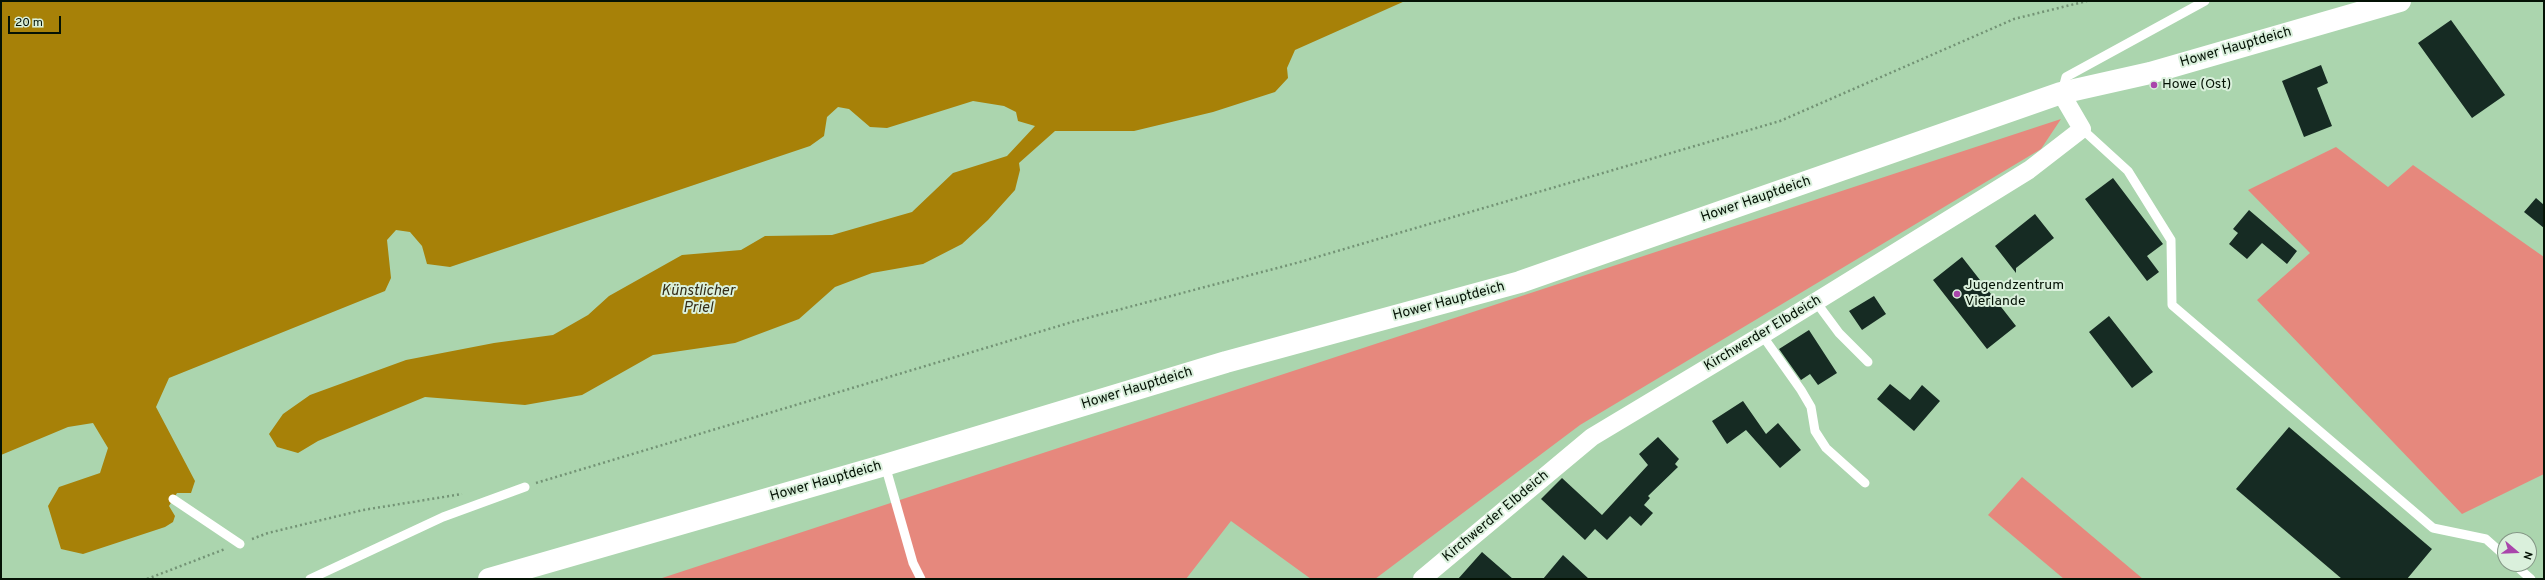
<!DOCTYPE html>
<html>
<head>
<meta charset="utf-8">
<style>
  body { margin:0 }
  #map { position:relative; width:2545px; height:580px; overflow:hidden; background:#abd5ae; font-family:Overpass,sans-serif }
  canvas { display:block }
  .frame { position:absolute; inset:0; border:2px solid #041205; pointer-events:none }
  .north { position:absolute; left:2497px; top:532px; width:40px; height:40px; box-sizing:border-box; background:#daf0dc; border:1px solid #849786; border-radius:50%; rotate:109deg; font-size:11px; font-weight:700; line-height:16px; text-align:center; color:#041205 }
  .north::after { content:''; display:block; margin:auto; width:14px; height:18px; background:#a945ab; clip-path:polygon(50% 0,100% 100%,50% 72%,0 100%) }
  .scale { position:absolute; left:8px; top:16px; width:53px; height:18px; box-sizing:border-box; border:2px solid #041205; border-top:0; padding-left:5px; font-size:12px; line-height:14px; white-space:nowrap; color:#041205; -webkit-text-stroke:3px #daf0dc; paint-order:stroke }
</style>
</head>
<body>
<div id="map">
<canvas width="2545" height="580"></canvas>
<div class="frame"></div>
<div class="north">N</div>
<div class="scale">20 m</div>
</div>
<script>
const c = document.querySelector('canvas').getContext('2d');
c.lineJoin = 'round';
function fillPath(path, color) {
  c.fillStyle = color;
  c.fill(path, 'evenodd');
}
function poly(rows) {
  const path = new Path2D();
  for (const r of rows) {
    path.moveTo(r[0], r[1]);
    for (let i = 2; i < r.length; i += 2) path.lineTo(r[i], r[i + 1]);
  }
  return path;
}
function trace(path, color, width, dash) {
  c.strokeStyle = color;
  c.lineWidth = width;
  c.lineCap = dash ? 'butt' : 'round';
  c.setLineDash(dash || []);
  c.stroke(path);
}
function write(font, color, halo, rows, align = 'center') {
  c.font = font + ' Overpass,sans-serif';
  c.lineWidth = 4;
  c.setLineDash([]);
  c.textBaseline = 'middle';
  c.strokeStyle = halo;
  c.fillStyle = color;
  for (const [text, x, y, turn = 0] of rows) {
    c.save();
    c.translate(x, y);
    c.rotate((+turn || 0) * Math.PI / 180);
    c.textAlign = isNaN(turn) ? turn : align;
    if (halo) c.strokeText(text, 0, 0);
    c.fillText(text, 0, 0);
    c.restore();
  }
}
fillPath(poly([
  [2061,119,2041,149,1580,425,1375,579,1311,579,1231,521,1186,579,659,579],
  [2336,147,2388,187,2413,165,2544,257,2544,474,2462,514,2257,300,2310,253,2248,190],
  [2022,477,2143,579,2064,579,1988,515]
]), '#e6887d');
fillPath(poly([
  [1,1,1405,1,1295,50,1287,68,1288,78,1275,92,1213,112,1134,131,1055,131,1019,163,1020,170,1015,190,988,220,962,244,923,264,872,273,835,287,799,319,735,343,653,355,582,395,525,405,425,397,318,441,298,453,277,447,269,434,283,414,310,395,406,360,494,343,553,335,588,315,609,296,682,255,741,250,765,236,832,235,912,212,953,173,1007,156,1035,126,1018,121,1016,112,1004,106,973,101,887,128,870,127,849,109,838,107,827,117,824,136,810,146,450,267,427,264,422,246,410,232,396,230,387,240,391,278,385,291,169,378,156,407,195,481,191,493,177,493,169,506,175,516,173,522,165,527,83,554,61,549,48,506,59,487,100,473,108,448,93,423,68,427,1,455]
]), '#a78108');
fillPath(poly([
  [2451,20,2505,95,2472,118,2418,43],
  [2321,65,2328,83,2317,88,2332,126,2304,137,2282,81],
  [2113,178,2163,244,2147,256,2159,272,2147,281,2085,199],
  [2536,198,2544,205,2544,228,2524,212],
  [2249,210,2297,251,2287,264,2262,243,2247,259,2229,244,2238,233,2233,229],
  [2035,214,2054,238,2016,268,2016,273,1995,246],
  [1962,257,2016,326,1987,349,1933,280],
  [1874,296,1886,314,1862,330,1849,311],
  [2109,316,2153,372,2132,388,2089,332],
  [1809,330,1837,373,1818,385,1810,374,1801,380,1779,349],
  [1890,384,1910,400,1922,385,1940,401,1914,431,1877,399],
  [1743,401,1766,434,1778,423,1801,450,1780,468,1746,430,1727,444,1712,421],
  [2289,427,2432,549,2407,579,2342,579,2236,489],
  [1658,437,1679,459,1675,464,1678,467,1648,496,1650,498,1644,505,1653,513,1641,526,1630,516,1607,540,1595,529,1585,540,1541,499,1562,478,1602,515,1648,465,1639,454],
  [1482,552,1513,579,1458,579],
  [1563,555,1589,579,1543,579]
]), '#162b23');
trace(poly([
  [536,483,1072,322,1300,262,1780,121,2014,19,2087,1],
  [252,539,268,533,363,510,462,494],
  [147,579,225,549]
]), '#739375', 2.5, [2, 3]);
trace(poly([
  [2062,92,2066,77,2205,1],
  [2082,129,2128,171,2171,240,2172,305,2433,528,2486,539,2505,556],
  [1816,302,1839,333,1868,362],
  [1762,335,1801,390,1811,407,1815,431,1826,448,1865,483],
  [885,465,913,563,921,579],
  [173,499,240,544],
  [2514,564,2531,579],
  [310,579,443,517,525,487]
]), '#fff', 9);
trace(poly([
  [1422,579,1592,437,1762,335,2029,170,2082,129,2061,93]
]), '#fff', 18);
trace(poly([
  [489,579,885,465,1226,362,1520,282,2061,93,2150,73,2400,1]
]), '#fff', 22);
for (const [x, y, r, color] of [
  [2154,85,4,"#a945ab"],
  [1957,294,4,"#a945ab"]
]) {
  const dot = new Path2D();
  dot.arc(x, y, r, 0, 2 * Math.PI);
  c.fillStyle = color;
  c.fill(dot);
  trace(dot, '#daf0dc', 1.5);
}
write('14px', '#041205', '#daf0dc', [
  ["Hower Hauptdeich",2236,48,-16],
  ["Hower Hauptdeich",1756,200,-19],
  ["Hower Hauptdeich",1449,302,-15],
  ["Kirchwerder Elbdeich",1763,334,-31],
  ["Hower Hauptdeich",1137,389,-17],
  ["Hower Hauptdeich",826,482,-16],
  ["Kirchwerder Elbdeich",1496,517,-40]
]);
write('14px', '#041205', '#daf0dc', [
  ["Howe (Ost)",2162,85],
  ["Jugendzentrum",1965,286],
  ["Vierlande",1965,302]
], 'left');
write('italic 15px', '#352c16', '#daf0dc', [
  ["Künstlicher",698,292],
  ["Priel",698,309]
]);
</script>
</body>
</html>
